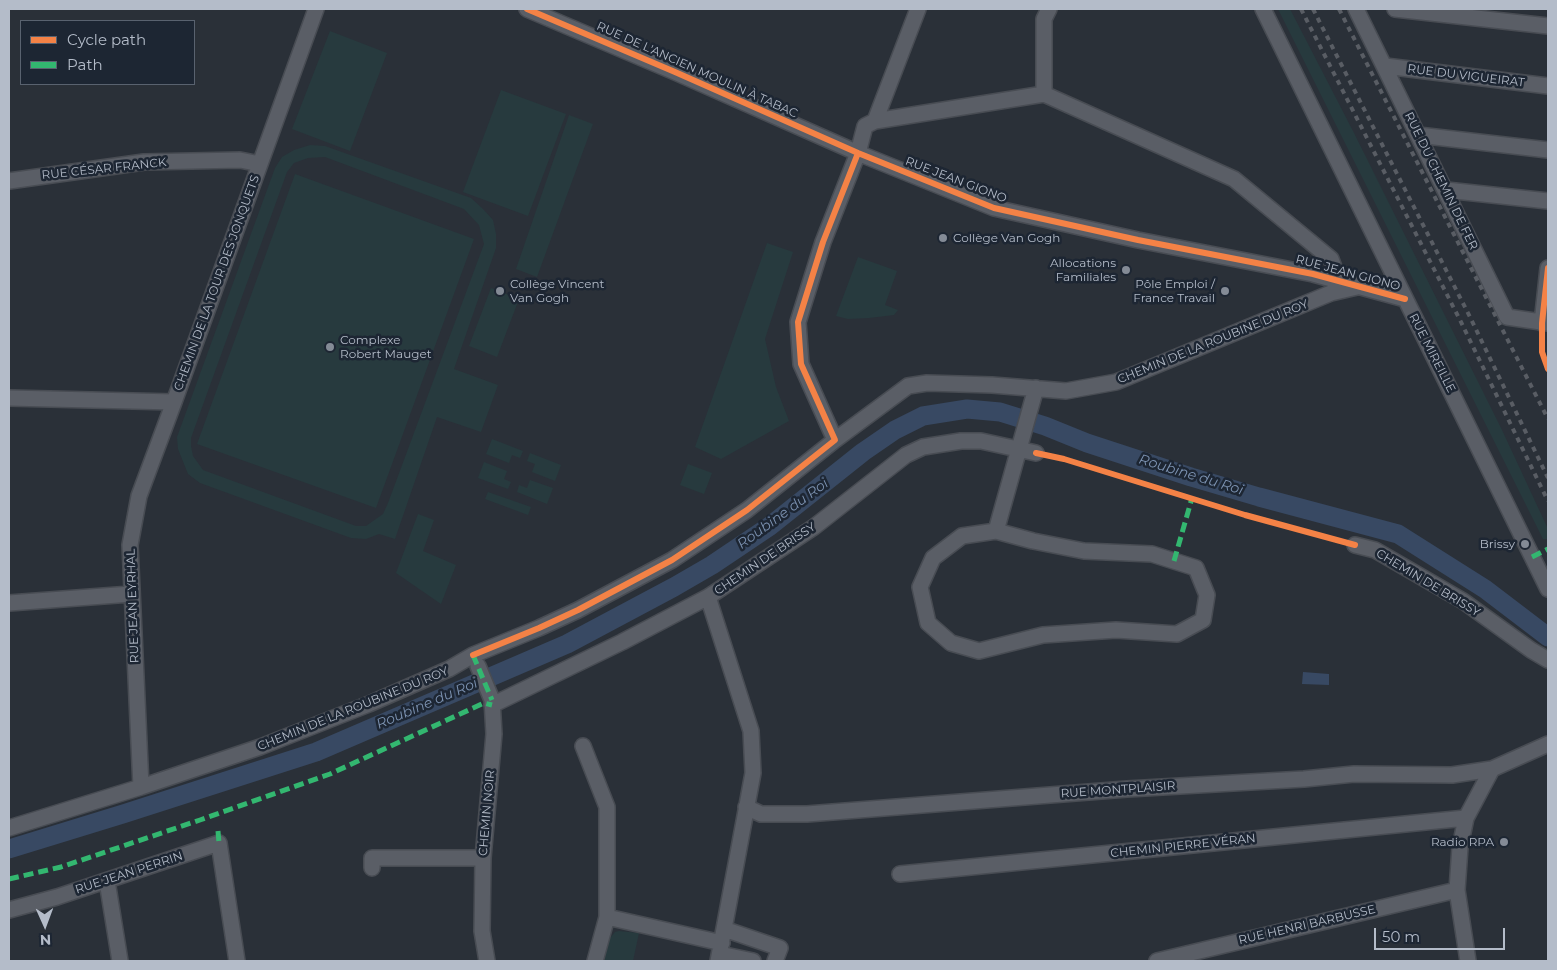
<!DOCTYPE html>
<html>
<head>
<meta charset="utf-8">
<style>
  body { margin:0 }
  #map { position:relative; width:1557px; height:970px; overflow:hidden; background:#2a3038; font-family:Montserrat,sans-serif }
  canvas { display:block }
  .frame { position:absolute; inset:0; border:10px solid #b4bcc9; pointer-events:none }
  .legend { position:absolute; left:20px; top:20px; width:175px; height:65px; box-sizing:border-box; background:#1d2633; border:1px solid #59626f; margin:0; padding:6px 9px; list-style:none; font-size:15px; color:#b4bcc9 }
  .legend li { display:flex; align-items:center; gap:10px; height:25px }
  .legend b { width:25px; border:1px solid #59626f }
  .north { position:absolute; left:20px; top:900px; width:50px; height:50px; -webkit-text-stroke:4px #1d2633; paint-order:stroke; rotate:178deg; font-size:14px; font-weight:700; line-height:20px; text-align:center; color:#b4bcc9 }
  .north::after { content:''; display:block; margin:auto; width:18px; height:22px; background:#b4bcc9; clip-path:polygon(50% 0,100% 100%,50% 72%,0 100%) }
  .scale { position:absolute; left:1374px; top:928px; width:131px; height:22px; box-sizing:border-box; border:2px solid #b4bcc9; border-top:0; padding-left:6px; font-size:15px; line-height:18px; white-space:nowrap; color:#b4bcc9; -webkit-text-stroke:4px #1d2633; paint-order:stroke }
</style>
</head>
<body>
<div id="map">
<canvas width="1557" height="970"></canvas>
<div class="frame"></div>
<ul class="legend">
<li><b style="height:6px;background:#f48246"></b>Cycle path</li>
<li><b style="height:6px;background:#33b770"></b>Path</li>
</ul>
<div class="north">N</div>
<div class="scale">50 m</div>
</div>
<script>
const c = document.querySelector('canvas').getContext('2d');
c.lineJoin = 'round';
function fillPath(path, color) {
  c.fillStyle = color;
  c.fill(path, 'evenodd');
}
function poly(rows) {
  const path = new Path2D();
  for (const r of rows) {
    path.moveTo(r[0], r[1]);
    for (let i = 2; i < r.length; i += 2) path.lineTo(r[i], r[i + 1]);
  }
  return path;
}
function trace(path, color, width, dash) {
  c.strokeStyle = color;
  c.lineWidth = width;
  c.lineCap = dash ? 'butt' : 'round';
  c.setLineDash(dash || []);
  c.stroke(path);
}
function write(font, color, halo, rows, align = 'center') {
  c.font = font + ' Montserrat,sans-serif';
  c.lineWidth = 5;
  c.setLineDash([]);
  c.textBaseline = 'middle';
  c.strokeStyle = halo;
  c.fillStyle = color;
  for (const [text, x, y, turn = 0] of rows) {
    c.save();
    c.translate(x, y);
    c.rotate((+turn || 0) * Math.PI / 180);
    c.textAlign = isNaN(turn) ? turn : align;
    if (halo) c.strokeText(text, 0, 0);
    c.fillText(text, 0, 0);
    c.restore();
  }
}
fillPath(poly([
  [1278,9,1290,9,1354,133,1502,430,1548,529,1548,539,1543,539],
  [330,31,387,53,350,151,292,129],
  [501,90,566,114,528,216,463,192],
  [569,115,593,124,537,277,516,269],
  [310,145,325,146,471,198,483,209,493,220,496,234,496,248,454,369,498,385,481,432,437,417,395,539,379,534,366,539,351,538,200,483,188,474,178,449,177,437,275,168,282,157,294,150],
  [325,157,464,209,479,225,484,244,388,503,383,514,366,526,356,526,203,470,193,456,191,446,191,438,287,172,294,163,308,158],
  [295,174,474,239,376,508,197,444],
  [767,243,793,252,765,339,776,387,789,421,721,459,695,447],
  [858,257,897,271,885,305,898,310,894,315,869,318,848,319,836,316],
  [491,288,519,299,497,357,469,346],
  [492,439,523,451,520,458,512,455,509,463,486,454],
  [530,453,561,465,555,481,532,472,535,464,527,461],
  [484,462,507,471,504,479,511,482,508,489,478,478],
  [688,464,712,473,704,494,680,485],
  [530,480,553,488,547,504,517,492,519,485,527,488],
  [488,492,531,507,528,515,485,499],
  [418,514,434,520,423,551,456,565,441,604,396,573],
  [619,931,639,933,633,961,604,961,610,938,615,932]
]), '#273a3e');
fillPath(poly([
  [1303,672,1329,674,1329,685,1302,684]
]), '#384963');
trace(poly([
  [9,849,123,814,316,752,567,644,674,587,712,565,770,526,863,452,895,430,923,416,967,409,1000,412,1045,426,1087,443,1191,477,1259,497,1398,534,1485,589,1548,637]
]), '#384963', 19);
const street = poly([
  [527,9,675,72,858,153,994,208,1138,240,1313,274,1405,299],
  [1263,9,1548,589],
  [1356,9,1507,317,1548,323],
  [1395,9,1548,26],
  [1385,66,1548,86],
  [1044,94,1044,19,1049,9],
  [875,121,918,9],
  [1418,135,1548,150],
  [9,181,144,162,240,160,260,164],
  [1446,190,1548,201],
  [1542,323,1548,268],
  [9,398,174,402,316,9],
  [835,440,801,364,798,322,823,242,858,153,865,126,875,121,1044,94,1234,179,1331,259,1339,281],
  [996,531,1033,541,1084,551,1152,554,1196,568,1207,595,1203,620,1177,634,1116,630,1043,635,979,651,951,643,928,623,920,587,933,558,962,536,996,531],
  [996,531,1036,388],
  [1355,545,1375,550,1463,601,1531,650,1548,660],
  [708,597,751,731,753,773,718,961],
  [9,603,131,594],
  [478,666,492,700,494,734,483,858,482,931,487,961],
  [492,705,622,642,708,597,814,527,906,455,923,447,961,441,981,441,1036,453],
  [583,746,607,807,607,917,595,961],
  [141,787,130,545,139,496,174,402],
  [746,807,761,814,807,814,1127,789,1304,779,1354,774,1452,775,1492,769],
  [9,828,141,787,260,747,369,704,449,669,473,655,539,628,578,610,672,560,747,510,835,440,908,386,927,383,992,385,1066,391,1116,382,1331,293,1357,287],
  [372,868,372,858,483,858],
  [900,874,1466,818],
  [107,881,120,961],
  [9,910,57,897,219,843,237,961],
  [607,917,722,943],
  [724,929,780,948,775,961],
  [720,954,753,961],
  [1157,961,1457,890],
  [1468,961,1457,890,1460,847,1466,818,1492,769,1548,744]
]);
trace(street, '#484c53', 18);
trace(street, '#5a5e66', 15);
trace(poly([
  [1301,9,1461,322,1548,501],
  [1313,9,1470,317,1548,478],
  [1339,9,1548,419]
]), '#595d64', 4, [5, 5]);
trace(poly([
  [1532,557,1548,549],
  [1174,561,1192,498],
  [473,655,492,700],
  [218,831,219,843],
  [9,879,61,867,200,820,330,774,484,703,492,705]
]), '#33b770', 5, [10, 5]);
trace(poly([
  [527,9,675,72,858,153,994,208,1138,240,1313,274,1405,299],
  [1548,268,1542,323,1542,352,1548,369],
  [1036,453,1064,459,1245,515,1355,545],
  [473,655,539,628,578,610,672,560,747,510,835,440,801,364,798,322,823,242,858,153]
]), '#f48246', 6);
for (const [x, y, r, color] of [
  [943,238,5,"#848b96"],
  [1126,270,5,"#848b96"],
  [500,291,5,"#848b96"],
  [1225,291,5,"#848b96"],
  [330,347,5,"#848b96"],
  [1525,544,5,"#848b96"],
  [1504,842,5,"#848b96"]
]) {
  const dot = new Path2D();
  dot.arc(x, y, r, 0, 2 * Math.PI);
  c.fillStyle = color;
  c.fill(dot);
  trace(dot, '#1d2633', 2);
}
write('12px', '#b4bcc9', '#1d2633', [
  ["RUE DE L'ANCIEN MOULIN À TABAC",697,70,24],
  ["RUE DU VIGUEIRAT",1466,76,7],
  ["RUE CÉSAR FRANCK",104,169,-6],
  ["RUE JEAN GIONO",956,180,21],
  ["RUE DU CHEMIN DE FER",1441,181,64],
  ["RUE JEAN GIONO",1348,273,15],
  ["CHEMIN DE LA TOUR DES JONQUETS",217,283,-70],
  ["CHEMIN DE LA ROUBINE DU ROY",1213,342,-22],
  ["RUE MIREILLE",1432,353,63],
  ["CHEMIN DE BRISSY",765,559,-34],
  ["CHEMIN DE BRISSY",1428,583,31],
  ["RUE JEAN EYRHAL",133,606,-92],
  ["CHEMIN DE LA ROUBINE DU ROY",353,709,-22],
  ["RUE MONTPLAISIR",1118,790,-4],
  ["CHEMIN NOIR",487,813,-85],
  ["CHEMIN PIERRE VÉRAN",1183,846,-6],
  ["RUE JEAN PERRIN",129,873,-18],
  ["RUE HENRI BARBUSSE",1307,925,-13]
]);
write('12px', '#b4bcc9', '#1d2633', [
  ["Collège Van Gogh",953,238,"left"],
  ["Allocations",1116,263],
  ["Familiales",1116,277],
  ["Collège Vincent",510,284,"left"],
  ["Van Gogh",510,298,"left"],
  ["Pôle Emploi /",1215,284],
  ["France Travail",1215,298],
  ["Complexe",340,340,"left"],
  ["Robert Mauget",340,354,"left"],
  ["Brissy",1515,544],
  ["Radio RPA",1494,842]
], 'right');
write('italic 14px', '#7c92b1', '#1d2633', [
  ["Roubine du Roi",1191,475,17],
  ["Roubine du Roi",783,514,-36],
  ["Roubine du Roi",427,704,-23]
]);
</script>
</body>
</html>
